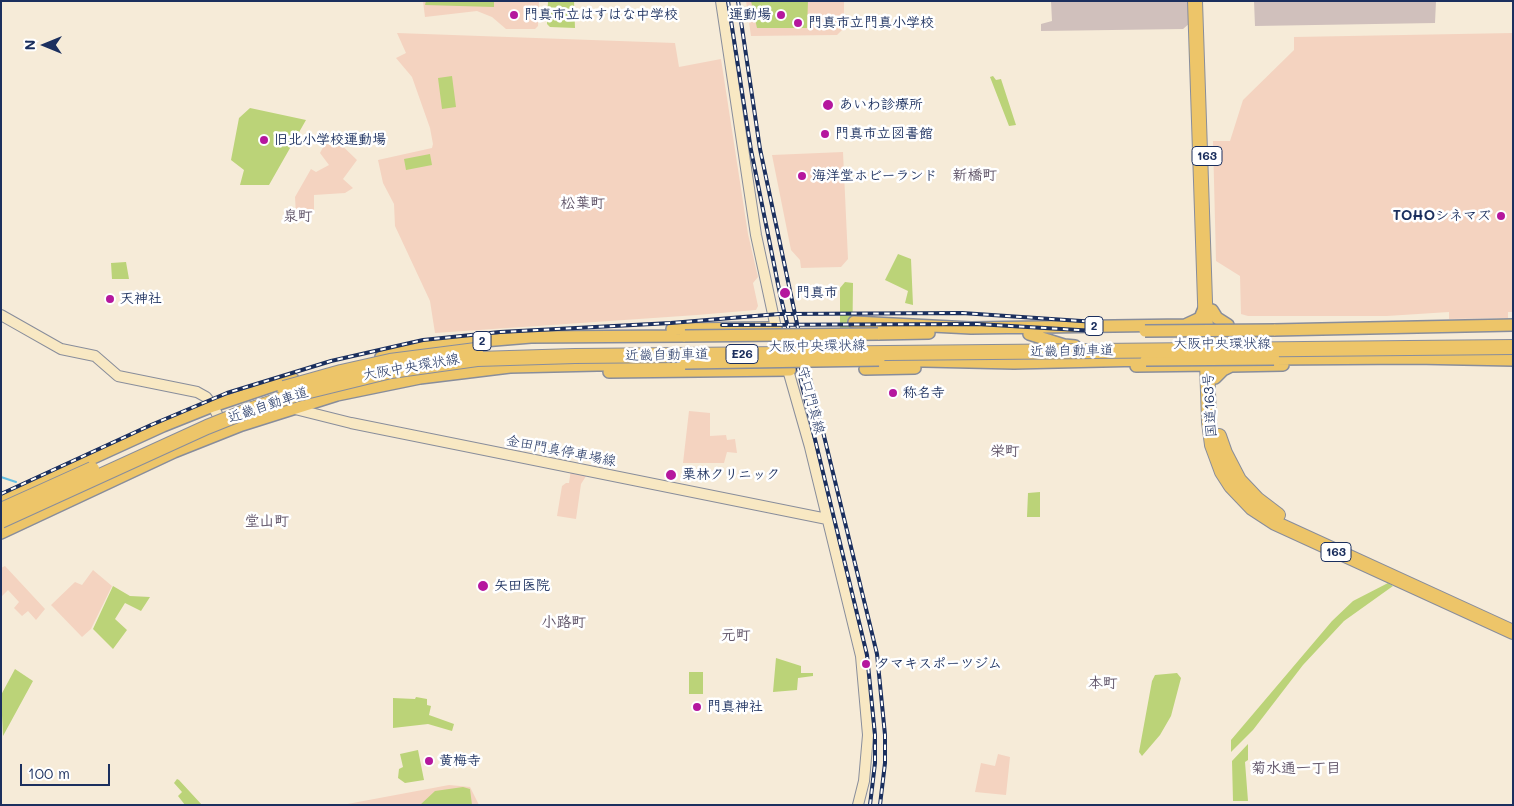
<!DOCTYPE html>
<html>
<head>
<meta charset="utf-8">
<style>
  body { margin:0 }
  #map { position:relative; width:1514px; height:806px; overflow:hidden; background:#f6ebd8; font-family:Mali,sans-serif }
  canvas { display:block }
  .frame { position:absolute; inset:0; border:2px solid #1b2f5e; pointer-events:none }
  .north { position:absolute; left:20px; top:20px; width:50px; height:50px; -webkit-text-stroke:4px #fff; paint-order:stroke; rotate:270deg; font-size:14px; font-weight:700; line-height:20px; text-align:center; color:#1b2f5e }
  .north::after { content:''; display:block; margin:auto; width:18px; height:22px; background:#1b2f5e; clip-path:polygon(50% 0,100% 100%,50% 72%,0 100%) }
  .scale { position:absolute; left:20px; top:764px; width:90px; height:22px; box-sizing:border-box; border:2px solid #1b2f5e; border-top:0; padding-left:6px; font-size:15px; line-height:18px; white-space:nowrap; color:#1b2f5e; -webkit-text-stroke:4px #fff; paint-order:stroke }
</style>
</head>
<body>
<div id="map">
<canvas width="1514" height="806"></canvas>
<div class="frame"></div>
<div class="north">N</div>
<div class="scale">100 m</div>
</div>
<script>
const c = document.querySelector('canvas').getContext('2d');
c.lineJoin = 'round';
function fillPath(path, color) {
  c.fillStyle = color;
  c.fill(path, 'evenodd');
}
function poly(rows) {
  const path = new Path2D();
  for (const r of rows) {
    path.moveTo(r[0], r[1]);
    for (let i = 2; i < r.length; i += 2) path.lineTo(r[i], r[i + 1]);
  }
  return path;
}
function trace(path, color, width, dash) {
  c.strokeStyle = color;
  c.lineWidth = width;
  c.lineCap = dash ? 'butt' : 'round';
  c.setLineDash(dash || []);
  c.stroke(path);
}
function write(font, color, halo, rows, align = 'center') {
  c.font = font + ' Mali,"Klee One",sans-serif';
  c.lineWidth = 5;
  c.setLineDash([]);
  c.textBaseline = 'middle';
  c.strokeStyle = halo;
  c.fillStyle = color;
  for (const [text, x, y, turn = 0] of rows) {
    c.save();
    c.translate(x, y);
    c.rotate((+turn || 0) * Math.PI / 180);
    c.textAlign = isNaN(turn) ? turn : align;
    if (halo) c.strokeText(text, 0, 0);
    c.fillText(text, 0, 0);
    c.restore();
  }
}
fillPath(poly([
  [423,1,539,1,538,26,535,29,506,29,492,17,477,11,425,17],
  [746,1,844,1,844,14,849,16,845,31,842,30,837,35,751,36],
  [397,33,675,43,679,67,721,59,748,234,758,277,753,283,758,306,756,310,697,315,435,333,430,301,395,226,394,204,383,183,378,160,432,148,433,144,430,128,412,77,396,58,406,53],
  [1513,33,1513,312,1508,312,1508,318,1449,319,1449,312,1387,316,1248,316,1241,314,1240,276,1216,261,1213,141,1230,141,1243,100,1294,50,1294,37],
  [330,134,357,160,343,179,353,188,345,193,314,195,314,213,296,214,295,197,311,169,316,172,329,165,320,153],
  [843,152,848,259,841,267,801,268,800,260,791,250,772,155],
  [689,411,710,413,710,436,726,435,727,440,735,439,737,453,727,452,724,463,683,463],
  [571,469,588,473,581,484,576,519,557,516,562,486,566,483,569,483],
  [5,566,45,609,36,620,28,611,22,616,14,608,19,602,8,590,1,597,1,568],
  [93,570,112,586,91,629,82,637,51,605,75,582,82,585],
  [998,754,1010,757,1006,795,975,792,981,763,995,766],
  [449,785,470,787,479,805,342,805]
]), '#f4d3c0');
fillPath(poly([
  [1051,1,1190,1,1190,23,1183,29,1041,31,1041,24,1052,21],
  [1254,1,1436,1,1435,23,1255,26]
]), '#d0c0bc');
fillPath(poly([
  [426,1,494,1,494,7,425,5],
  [548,1,574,1,575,28,550,27,547,24],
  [751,1,808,1,807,28,757,28],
  [452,76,456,107,442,109,438,78],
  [993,76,996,80,1001,79,1016,125,1009,126,990,77],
  [250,108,306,120,269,185,240,185,244,170,231,160,239,118],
  [430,154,432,165,406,170,404,159],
  [898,254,911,259,913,305,905,303,908,291,885,280],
  [126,262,129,279,112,279,111,263],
  [845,282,853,283,852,363,840,363,840,288],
  [1040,492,1040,517,1027,517,1028,493],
  [1388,583,1393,586,1344,621,1303,665,1253,730,1231,752,1231,740,1332,621,1353,601],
  [113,586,130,596,150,597,141,611,125,603,115,619,127,630,113,649,93,629],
  [776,658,801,666,801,673,813,673,813,676,798,678,797,690,773,692],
  [15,669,33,681,3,736,1,695],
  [689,672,703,672,703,694,689,694],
  [1177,673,1181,678,1171,716,1160,735,1142,756,1139,752,1152,681,1155,675],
  [416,697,427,699,427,705,431,706,429,715,454,724,452,731,428,724,393,728,393,698,415,699],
  [1248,744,1248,760,1245,762,1248,801,1233,801,1232,761],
  [418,750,424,780,405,783,398,778,399,769,403,767,400,754],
  [177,779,179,780,202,805,185,805,178,796,182,792,174,783],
  [463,787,470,789,472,805,420,805,435,791]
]), '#bbd378');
trace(poly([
  [1,477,16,482]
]), '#64bee2', 2);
const secondary = poly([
  [721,1,756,235,776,328,810,447,861,656,868,735,864,781,858,805],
  [1,315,61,349,95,356,118,376,197,392,206,397,213,406,224,428],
  [291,408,351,423,827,519]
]);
const primary = poly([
  [1212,310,1217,318,1228,325],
  [854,322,971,328,1185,325,1200,318,1205,306],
  [672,329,776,328],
  [1274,330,1513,325],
  [878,334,929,333],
  [1029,334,1064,345,1075,346],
  [1207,336,1252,336],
  [1390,351,1414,358],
  [381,357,420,347,447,344,531,337,685,336],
  [1274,359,1414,358,1513,360],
  [879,360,1014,363,1146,360],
  [1136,366,1215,365],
  [865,369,915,368],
  [609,372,790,370],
  [1215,378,1223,370,1231,366,1283,365],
  [1,500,163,426,213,406,293,379],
  [1,533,174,452,242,425,337,395,420,378,510,367,685,363]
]);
const highway = poly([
  [1195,1,1209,422,1212,445,1222,472,1231,486,1252,508,1275,523,1513,632],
  [1219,436,1225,453,1239,480,1257,499,1278,515]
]);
trace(secondary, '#888d9b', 12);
trace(primary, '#888d9b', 14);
trace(highway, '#888d9b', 16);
trace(secondary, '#f8e8c3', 10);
trace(primary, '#edc569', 11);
trace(highway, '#edc569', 14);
const rail = poly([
  [728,1,751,150,780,294,867,655,875,735,875,763,870,805],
  [738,1,760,149,799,333,877,654,885,735,885,763,880,805],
  [722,325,977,324,1095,331],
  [1,494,151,425,227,393,331,361,423,340,500,332,671,323,779,314,962,313,1096,322]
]);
trace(rail, '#1b2f5e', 4);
trace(rail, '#fff', 2, [5.5]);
const primaryBridge = poly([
  [1145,331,1274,330],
  [685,336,878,334],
  [1146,360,1274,359],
  [685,363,879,360]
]);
const highwayBridge = poly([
  [284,388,341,372,390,361,476,350],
  [1,510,92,469],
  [1,521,207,427,252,409,297,394,391,371,477,359,575,356,1513,347]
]);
trace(primaryBridge, '#888d9b', 14, []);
trace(highwayBridge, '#888d9b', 16, []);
trace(primaryBridge, '#edc569', 11);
trace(highwayBridge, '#edc569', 14);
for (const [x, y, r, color] of [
  [514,15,5,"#b5179e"],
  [781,15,5,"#b5179e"],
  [798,23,5,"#b5179e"],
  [828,105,6,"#b5179e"],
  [825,134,5,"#b5179e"],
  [264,140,5,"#b5179e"],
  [802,176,5,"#b5179e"],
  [1501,216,5,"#b5179e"],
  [785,293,6,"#b5179e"],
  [110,299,5,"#b5179e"],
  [893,393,5,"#b5179e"],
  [671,475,6,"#b5179e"],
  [483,586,6,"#b5179e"],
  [866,664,5,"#b5179e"],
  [697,707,5,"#b5179e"],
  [429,761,5,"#b5179e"]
]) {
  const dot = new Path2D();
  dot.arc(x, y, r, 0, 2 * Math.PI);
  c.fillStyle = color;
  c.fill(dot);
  trace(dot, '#fff', 2);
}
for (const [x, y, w] of [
  [1207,156,30],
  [1094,326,18],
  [482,341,18],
  [742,354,32],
  [1336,552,30]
]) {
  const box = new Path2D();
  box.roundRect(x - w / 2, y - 9.5, w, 19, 4);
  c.fillStyle = '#fff';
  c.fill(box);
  trace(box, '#1b2f5e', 1);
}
write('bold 12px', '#1b2f5e', null, [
  ["163",1207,156],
  ["2",1094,326],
  ["2",482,341],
  ["E26",742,354],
  ["163",1336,552]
]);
write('bold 14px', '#1b2f5e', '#fff', [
  ["門真市立はすはな中学校",524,15],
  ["運動場",771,15,"right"],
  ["門真市立門真小学校",808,23],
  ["あいわ診療所",839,105],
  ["門真市立図書館",835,134],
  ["旧北小学校運動場",274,140],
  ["海洋堂ホビーランド",812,176],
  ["TOHOシネマズ",1491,216,"right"],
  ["門真市",796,293],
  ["天神社",120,299],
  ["称名寺",903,393],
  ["栗林クリニック",682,475],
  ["矢田医院",494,586],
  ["タマキスポーツジム",876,664],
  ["門真神社",707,707],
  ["黄梅寺",439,761]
], 'left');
write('14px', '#1b2f5e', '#fff', [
  ["大阪中央環状線",1222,344],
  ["大阪中央環状線",817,346,-1],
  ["近畿自動車道",1072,351,-1],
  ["近畿自動車道",667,355,-1],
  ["大阪中央環状線",411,367,-10],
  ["守口門真線",811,400,75],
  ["近畿自動車道",268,405,-19],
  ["国道163号",1210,405,-93],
  ["金田門真停車場線",561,451,11]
]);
write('bold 15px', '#605468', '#fff', [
  ["新橋町",975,175],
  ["松葉町",583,203],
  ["泉町",298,216],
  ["栄町",1005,451],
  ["堂山町",267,521],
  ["小路町",564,622],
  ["元町",736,635],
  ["本町",1103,683],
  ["菊水通一丁目",1296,768]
]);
</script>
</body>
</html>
